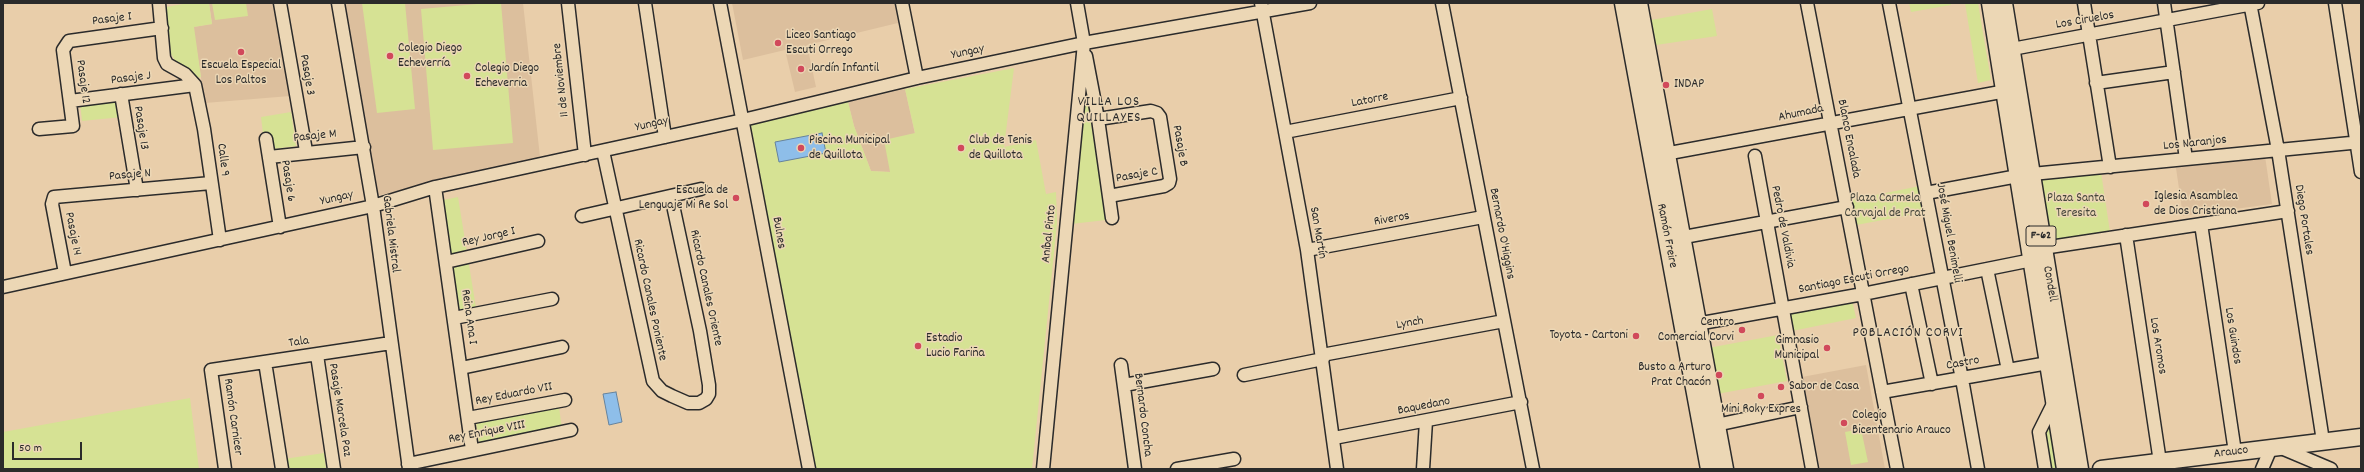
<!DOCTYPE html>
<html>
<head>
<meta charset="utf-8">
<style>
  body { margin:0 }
  #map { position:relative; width:2364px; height:472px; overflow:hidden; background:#e9ceaa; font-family:Dekko,sans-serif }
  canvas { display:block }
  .frame { position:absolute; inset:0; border:4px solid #2b2b2b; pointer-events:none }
  .scale { position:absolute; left:12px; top:442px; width:70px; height:18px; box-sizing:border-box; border:2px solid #2b2b2b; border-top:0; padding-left:5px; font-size:12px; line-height:14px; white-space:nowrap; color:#2b2b2b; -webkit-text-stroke:3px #ecd7b5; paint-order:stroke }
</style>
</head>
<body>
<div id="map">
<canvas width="2364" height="472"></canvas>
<div class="frame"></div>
<div class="scale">50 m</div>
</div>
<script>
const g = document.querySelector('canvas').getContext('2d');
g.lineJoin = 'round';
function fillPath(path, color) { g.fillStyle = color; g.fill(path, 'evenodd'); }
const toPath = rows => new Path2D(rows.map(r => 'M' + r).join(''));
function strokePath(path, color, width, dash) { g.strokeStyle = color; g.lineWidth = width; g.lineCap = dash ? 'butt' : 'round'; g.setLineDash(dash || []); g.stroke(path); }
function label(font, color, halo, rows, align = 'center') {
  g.font = font + ' Dekko,sans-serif'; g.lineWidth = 3; g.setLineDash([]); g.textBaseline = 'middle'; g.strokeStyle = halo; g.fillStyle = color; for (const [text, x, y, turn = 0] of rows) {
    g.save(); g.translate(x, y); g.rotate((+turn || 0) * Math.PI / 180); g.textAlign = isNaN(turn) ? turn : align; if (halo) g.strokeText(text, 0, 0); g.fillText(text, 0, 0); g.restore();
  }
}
const built = toPath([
  [209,3,277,3,290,96,205,103,193,27,212,24],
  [345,3,523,3,540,157,376,196],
  [732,3,898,3,902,22,807,45,816,87,795,92,785,50,743,60],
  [905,89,915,134,907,135,890,172,871,171,854,126,848,102],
  [2265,156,2272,204,2183,216,2176,168],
  [1866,365,1885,469,1820,469,1802,377]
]);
const green = toPath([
  [189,3,209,3,212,24,194,27,201,77,195,78,176,62,171,54,166,7],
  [212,3,246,3,248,16,215,20],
  [362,3,405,3,415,109,377,113],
  [489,3,501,3,513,143,433,150,421,9],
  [1909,3,1951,3,1951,5,1911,12],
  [1965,3,1978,3,1991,80,1978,83],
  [1712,9,1717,36,1656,45,1651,20],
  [1014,68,1004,147,1036,140,1046,194,1056,192,1057,223,1032,469,814,469,751,125,848,102,854,126,871,171,890,172,884,140,915,133,905,89],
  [1085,85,1106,220,1071,224],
  [119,98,122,117,82,121,80,103],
  [291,112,296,146,265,150,261,117],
  [2101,172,2110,232,2050,241,2042,180],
  [1920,186,1925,212,1851,226,1846,201],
  [458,197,476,308,460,312,443,200],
  [1852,300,1856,318,1792,331,1789,312],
  [1778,335,1787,381,1717,394,1708,348],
  [190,398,199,469,3,469,3,432],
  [559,407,562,429,480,447,476,422],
  [2051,415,2059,469,2048,469,2042,433],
  [1861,429,1868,462,1851,465,1845,432],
  [324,453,326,469,286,469,284,459]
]);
const water = toPath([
  [822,133,826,153,779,162,775,142,822,133],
  [616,392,622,422,609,425,603,394,616,392]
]);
const minor = toPath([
  [159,3,164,58,167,64,185,74,195,85],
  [280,3,306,151],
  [338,3,373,206,409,469],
  [568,3,585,155],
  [645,3,665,137],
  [720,3,809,469],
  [902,3,917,78],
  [1261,3,1307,250,1337,469],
  [1442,3,1533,469],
  [1807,3,1897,469],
  [1889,3,1962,379,1978,469],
  [2084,3,2110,167],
  [2164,3,2186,159],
  [2250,3,2278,150,2323,441],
  [2335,3,2361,172],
  [2012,49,2258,3],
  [1086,56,1098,119,1112,218],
  [2096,83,2174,72],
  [195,85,204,129,220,240],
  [121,94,137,190],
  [70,101,195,85],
  [1098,119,1151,111,1157,113,1160,117,1170,179,1169,183,1164,186,1109,196],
  [39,129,73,126,63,50,69,41,162,28],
  [1285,132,1461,98],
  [266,139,280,227],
  [603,151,653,381,662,391,672,396,688,403,699,403,706,399,709,394,709,385,700,331,671,196],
  [1659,155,2006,91],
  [1755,156,1812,469],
  [269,157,364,147],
  [2032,174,2361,142],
  [435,187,472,450],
  [1926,193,2018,176],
  [582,216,701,189],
  [2201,224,2235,452],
  [2126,235,2160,462],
  [1684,237,1847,207],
  [2043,248,2288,211],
  [1307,250,1483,217],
  [446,262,538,241],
  [1987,269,2008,370],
  [65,273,52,204,54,197,211,183],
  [1911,284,1932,384],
  [3,287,373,206,435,187,743,120,917,78,1084,43,1310,3],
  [454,318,552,299],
  [1691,325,1863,294,2032,260],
  [317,355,334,469],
  [1322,355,1504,321],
  [265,362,282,469],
  [1121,365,1135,469],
  [461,368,562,347],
  [1244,375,1323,359],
  [1124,385,1213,369],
  [1882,392,2048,363],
  [468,418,565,400],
  [1716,425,1801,407],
  [1334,438,1521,402],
  [2279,447,2331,469],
  [408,464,571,430],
  [225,469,211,370,391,343],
  [1043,469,1084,43,1077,3],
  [1177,469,1234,459],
  [1423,469,1426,421],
  [2045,469,2039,432,2053,404],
  [2262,469,2271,448]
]);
const major = toPath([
  [1623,3,1709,469],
  [1639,3,1725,469],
  [1990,3,2065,469],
  [2004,3,2080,469],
  [2101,469,2361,437]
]);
const markers = [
  [778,43,4,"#d1495b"],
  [241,52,4,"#d1495b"],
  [390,56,4,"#d1495b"],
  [801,69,4,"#d1495b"],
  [467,76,4,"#d1495b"],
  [1666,85,4,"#d1495b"],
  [801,148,4,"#d1495b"],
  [961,148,4,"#d1495b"],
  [736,198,4,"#d1495b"],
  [2146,204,4,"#d1495b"],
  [1742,330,4,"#d1495b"],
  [1636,336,4,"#d1495b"],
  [918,346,4,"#d1495b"],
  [1827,348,4,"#d1495b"],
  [1719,375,4,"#d1495b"],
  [1781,387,4,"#d1495b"],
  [1761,396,4,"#d1495b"],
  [1844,423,4,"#d1495b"]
];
const shields = [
  [2041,236,30]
];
const shieldNames = [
  ["F-62",2041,236]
];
const streetNames = [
  ["Pasaje I",112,20,-7],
  ["Los Ciruelos",2085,21,-10],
  ["Yungay",968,53,-12],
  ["Pasaje 3",306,75,80],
  ["Pasaje J",131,79,-7],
  ["11 de Noviembre",562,80,-96],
  ["Pasaje 12",82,82,82],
  ["Latorre",1370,101,-11],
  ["Ahumada",1801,114,-12],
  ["Yungay",652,125,-13],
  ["Pasaje 13",140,128,81],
  ["Pasaje M",315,137,-6],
  ["Blanco Encalada",1848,139,79],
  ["Los Naranjos",2195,144,-6],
  ["Pasaje B",1179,146,80],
  ["Calle 9",222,160,83],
  ["Pasaje N",130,176,-5],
  ["Pasaje C",1137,176,-10],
  ["Pasaje 6",287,181,81],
  ["Yungay",337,199,-13],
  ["Riveros",1392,220,-10],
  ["Diego Portales",2303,220,81],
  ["Pedro de Valdivia",1782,227,79],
  ["Bulnes",778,233,80],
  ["San Martín",1317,233,80],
  ["José Miguel Benimelli",1948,233,80],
  ["Pasaje 14",72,234,79],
  ["Gabriela Mistral",390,234,83],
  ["Aníbal Pinto",1050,234,-84],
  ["Bernardo O'Higgins",1501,234,79],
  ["Ramón Freire",1666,236,79],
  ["Rey Jorge I",489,238,-13],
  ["Santiago Escuti Orrego",1854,280,-11],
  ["Condell",2049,284,80],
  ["Ricardo Canales Oriente",705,288,78],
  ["Ricardo Canales Poniente",649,300,78],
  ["Reina Ana I",468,317,82],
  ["Lynch",1410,324,-10],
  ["Los Guindos",2232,336,81],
  ["Tala",299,343,-8],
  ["Los Aromos",2157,346,81],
  ["Castro",1963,364,-10],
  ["Rey Eduardo VII",514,395,-11],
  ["Baquedano",1424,407,-11],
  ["Pasaje Marcela Paz",339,410,81],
  ["Bernardo Concha",1142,415,83],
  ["Ramón Carnicer",232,417,82],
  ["Rey Enrique VIII",487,433,-11],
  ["Arauco",2231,453,-7]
];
const poiNames = [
  ["Liceo Santiago",786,36],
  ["Escuti Orrego",786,51],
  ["Colegio Diego",398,49],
  ["Echeverría",398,64],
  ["Escuela Especial",241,66,"center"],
  ["Los Paltos",241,81,"center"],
  ["Colegio Diego",475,69],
  ["Echeverria",475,84],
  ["Jardín Infantil",809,69],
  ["INDAP",1674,85],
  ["Piscina Municipal",809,141],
  ["de Quillota",809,156],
  ["Club de Tenis",969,141],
  ["de Quillota",969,156],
  ["Escuela de",728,191,"right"],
  ["Lenguaje Mi Re Sol",728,206,"right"],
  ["Iglesia Asamblea",2154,197],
  ["de Dios Cristiana",2154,212],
  ["Centro",1734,323,"right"],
  ["Comercial Corvi",1734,338,"right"],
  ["Toyota - Cartoni",1628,336,"right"],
  ["Estadio",926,339],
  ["Lucio Fariña",926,354],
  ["Gimnasio",1819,341,"right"],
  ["Municipal",1819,356,"right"],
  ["Busto a Arturo",1711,368,"right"],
  ["Prat Chacón",1711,383,"right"],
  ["Sabor de Casa",1789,387],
  ["Mini Roky Expres",1761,410,"center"],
  ["Colegio",1852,416],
  ["Bicentenario Arauco",1852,431]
];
const parkNames = [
  ["Plaza Carmela",1885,199],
  ["Carvajal de Prat",1885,214],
  ["Plaza Santa",2076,199],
  ["Teresita",2076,214]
];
const neighbourhoodNames = [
  ["VILLA LOS",1109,103],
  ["QUILLAYES",1109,119],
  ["POBLACIÓN CORVI",1908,334]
];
fillPath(built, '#dcbf9d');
fillPath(green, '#d6e294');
fillPath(water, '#8ebee9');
strokePath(water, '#66839d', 1);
strokePath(minor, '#2b2b2b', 15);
strokePath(major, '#2b2b2b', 19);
strokePath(minor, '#ecd7b5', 12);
strokePath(major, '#ecd7b5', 16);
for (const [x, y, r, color] of markers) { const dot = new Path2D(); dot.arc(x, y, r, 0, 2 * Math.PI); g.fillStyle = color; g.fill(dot); strokePath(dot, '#ecd7b5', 1.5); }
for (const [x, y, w] of shields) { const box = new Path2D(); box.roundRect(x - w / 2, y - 10, w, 20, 3); g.fillStyle = '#ecd7b5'; g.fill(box); strokePath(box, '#2b2b2b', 1); }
label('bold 12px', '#2b2b2b', null, shieldNames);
label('13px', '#2b2b2b', '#ecd7b5', streetNames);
label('13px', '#2b2b2b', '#ecd7b5', poiNames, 'left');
label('13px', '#45463b', '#ecd7b5', parkNames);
g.letterSpacing = '1px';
label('14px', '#2b2b2b', '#ecd7b5', neighbourhoodNames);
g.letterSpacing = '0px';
</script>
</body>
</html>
